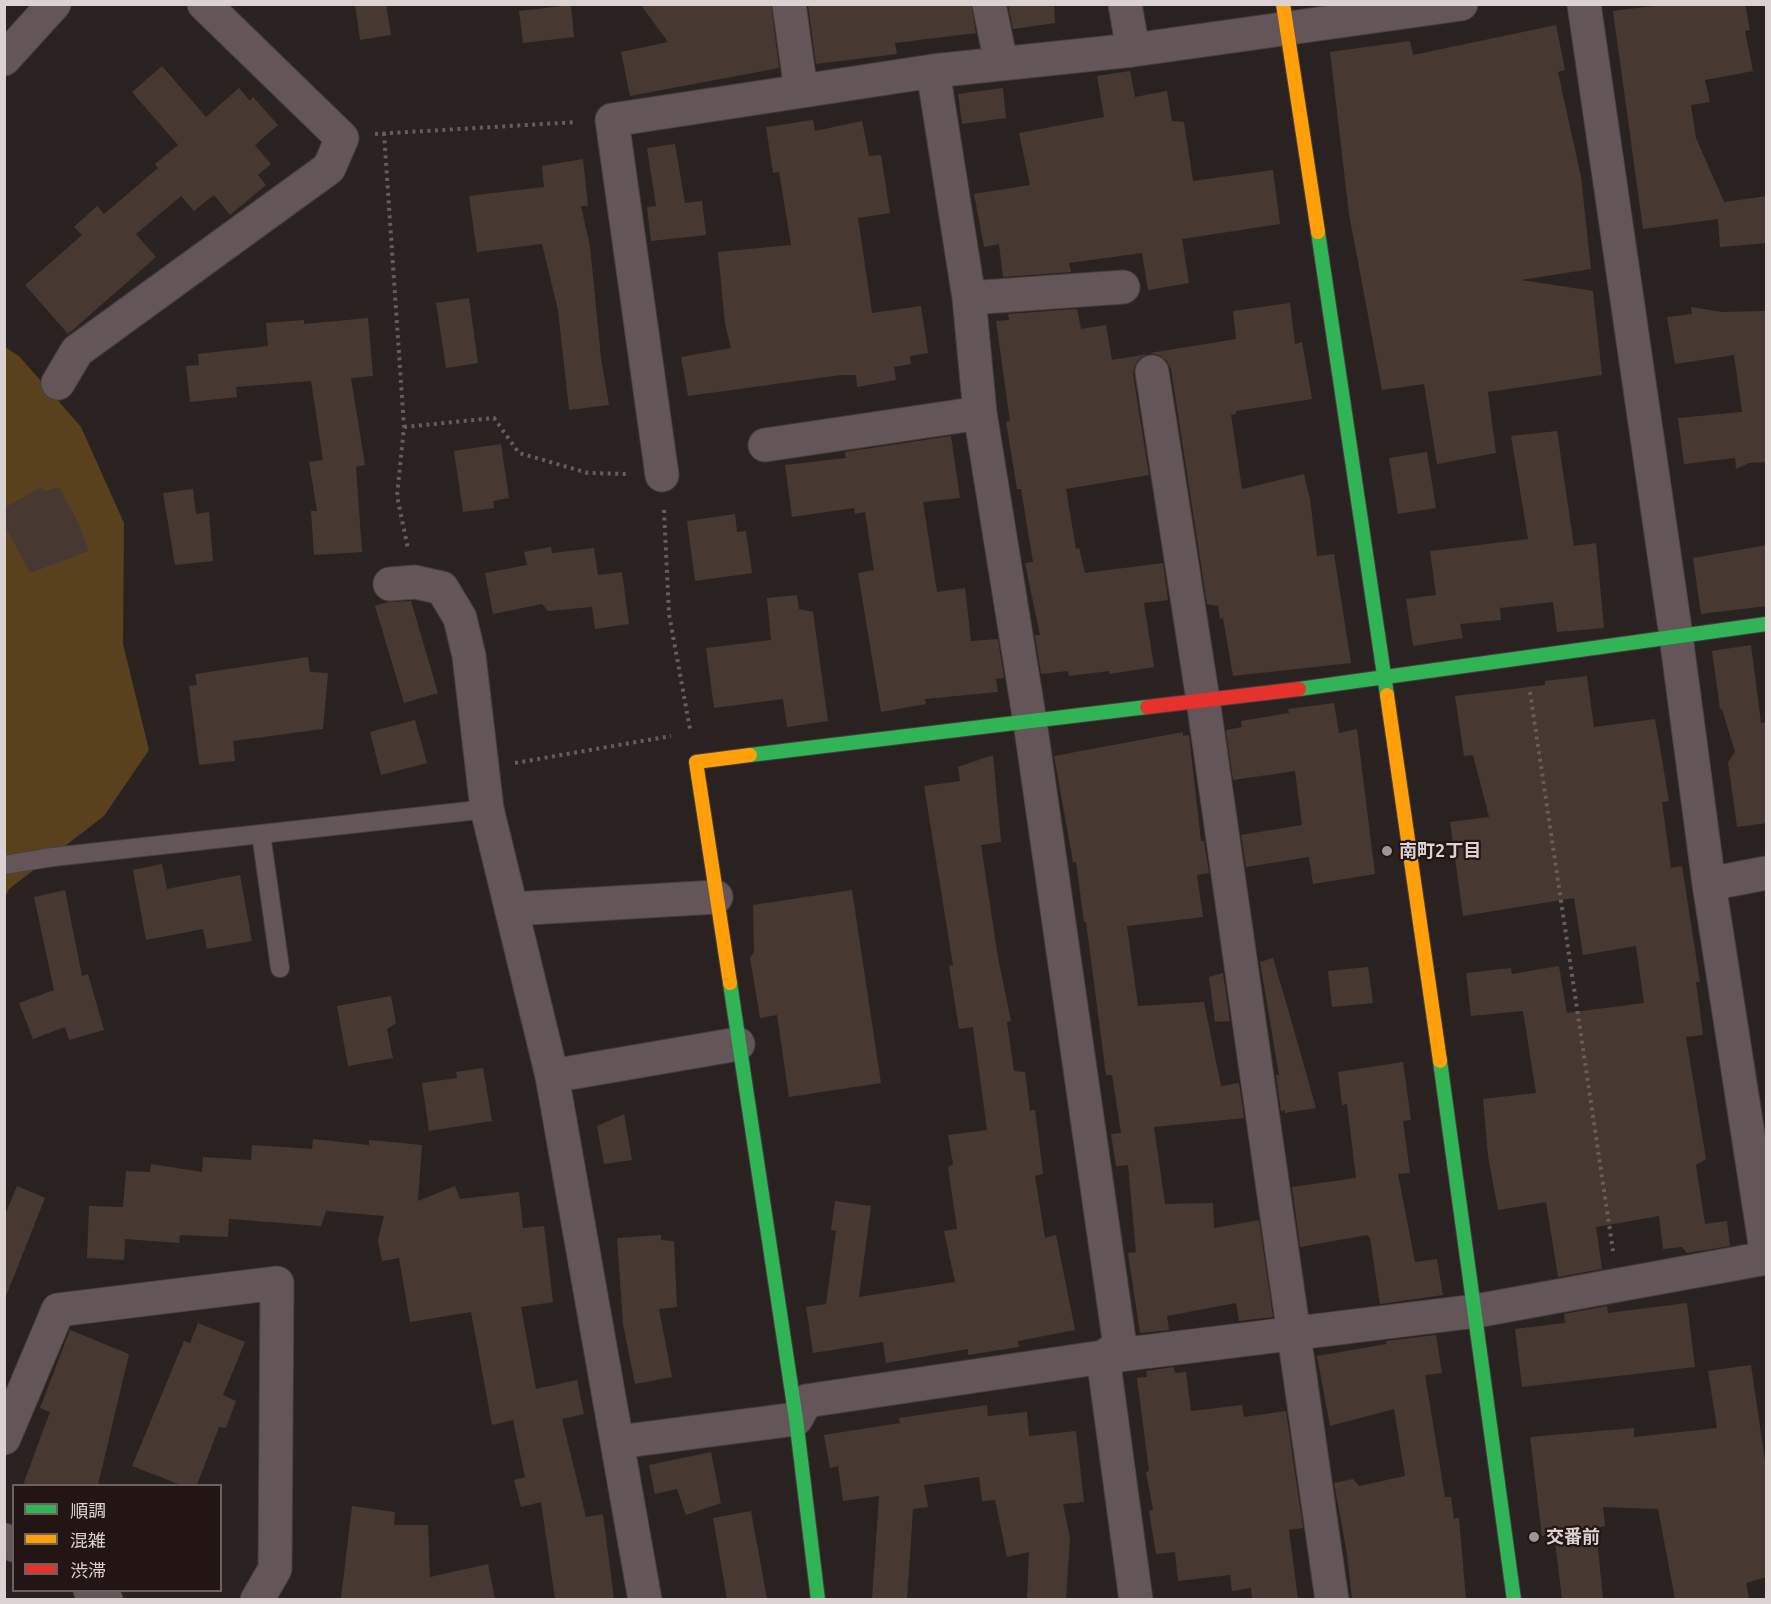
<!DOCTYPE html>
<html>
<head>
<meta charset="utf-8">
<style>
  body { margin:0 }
  #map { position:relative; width:1771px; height:1604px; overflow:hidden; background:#2a2220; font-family:Ubuntu,"Noto Sans JP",sans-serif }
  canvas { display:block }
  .frame { position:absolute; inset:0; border:6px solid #dcd2d1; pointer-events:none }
  .legend { position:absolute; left:12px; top:1484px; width:210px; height:108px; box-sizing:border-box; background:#231514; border:2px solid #6d6160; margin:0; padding:8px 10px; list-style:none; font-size:18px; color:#dcd2d1 }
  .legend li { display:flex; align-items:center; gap:12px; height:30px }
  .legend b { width:30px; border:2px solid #6d6160 }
</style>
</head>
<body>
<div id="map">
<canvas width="1771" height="1604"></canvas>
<div class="frame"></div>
<ul class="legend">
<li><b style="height:8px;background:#30b455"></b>順調</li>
<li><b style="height:8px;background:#ff9f0a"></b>混雑</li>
<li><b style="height:8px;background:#e5322d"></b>渋滞</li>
</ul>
</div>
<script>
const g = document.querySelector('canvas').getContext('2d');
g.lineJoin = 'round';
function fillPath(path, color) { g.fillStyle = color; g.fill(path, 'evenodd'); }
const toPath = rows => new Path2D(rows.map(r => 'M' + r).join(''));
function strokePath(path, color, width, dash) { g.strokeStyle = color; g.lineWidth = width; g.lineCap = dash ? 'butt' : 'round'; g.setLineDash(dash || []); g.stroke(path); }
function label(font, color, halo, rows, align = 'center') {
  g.font = font + ' Ubuntu,"Noto Sans JP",sans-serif'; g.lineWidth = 4.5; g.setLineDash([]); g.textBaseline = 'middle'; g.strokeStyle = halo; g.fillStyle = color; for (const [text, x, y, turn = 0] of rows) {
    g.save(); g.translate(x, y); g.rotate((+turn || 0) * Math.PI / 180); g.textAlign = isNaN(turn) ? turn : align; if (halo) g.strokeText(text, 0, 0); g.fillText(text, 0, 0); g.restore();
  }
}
const green = toPath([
  [5,347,19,356,81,427,124,523,123,644,149,750,104,816,9,889,5,897]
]);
const building = toPath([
  [355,4,386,4,391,35,360,40],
  [640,4,771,4,779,68,630,96,621,52,668,42],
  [808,4,971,4,976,33,895,43,897,54,816,64],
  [1008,4,1054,4,1055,23,1013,29],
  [1668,4,1745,4,1750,30,1745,31,1753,71,1705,80,1710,102,1691,105,1696,138,1724,202,1767,196,1767,243,1720,247,1718,219,1643,229,1613,11],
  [571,5,574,37,523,43,519,11],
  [1556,25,1565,70,1558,72,1581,177,1591,269,1521,280,1593,291,1602,375,1488,392,1496,453,1437,464,1424,384,1382,390,1349,214,1330,52,1410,41,1413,55],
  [162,66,206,117,239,88,250,101,253,97,278,125,255,145,271,164,258,175,266,185,230,215,214,195,194,211,181,196,136,234,156,257,68,334,25,285,82,235,74,227,97,206,104,214,158,168,155,164,178,145,132,92],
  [1130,71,1135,97,1167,91,1172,121,1184,122,1193,181,1273,170,1280,224,1182,239,1189,283,1148,290,1142,253,1069,263,1071,272,1003,277,999,244,984,247,974,194,1030,185,1019,133,1104,117,1097,76],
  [1003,88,1006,118,962,124,958,94],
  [813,120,815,131,862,121,869,156,881,155,890,213,858,218,872,313,921,306,928,353,910,356,911,364,894,367,896,380,857,387,856,375,841,375,688,396,681,357,731,348,725,324,718,252,791,245,779,172,773,173,766,127],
  [675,144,685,203,702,201,706,235,651,241,647,207,656,206,647,148],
  [583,159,588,206,581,206,590,246,601,358,609,405,569,410,558,310,542,244,477,252,469,196,544,187,542,166],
  [469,298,478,363,446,368,436,303],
  [1290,303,1295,344,1302,342,1312,399,1236,411,1236,414,1231,415,1242,489,1304,474,1310,499,1317,556,1334,554,1351,663,1233,676,1223,618,1220,619,1218,606,1207,604,1171,369,1166,360,1159,355,1150,353,1236,339,1233,311],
  [1691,307,1723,312,1767,311,1767,462,1749,463,1736,469,1735,458,1684,464,1678,418,1742,412,1734,355,1675,364,1667,317,1692,314],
  [1077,309,1081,329,1106,325,1112,360,1148,354,1140,358,1135,365,1133,374,1149,475,1066,489,1076,549,1079,548,1085,573,1163,563,1168,600,1144,603,1154,667,1110,674,1109,671,1069,676,1068,671,1041,674,1035,635,1040,635,1025,563,1033,562,1021,489,1017,489,1006,422,1010,421,996,321,1009,320,1008,314],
  [368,318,373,376,351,378,365,465,356,467,362,552,314,555,311,511,317,511,309,462,323,460,311,381,236,387,237,397,190,402,186,366,199,365,198,354,268,346,266,323,304,320,304,324],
  [1557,431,1574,546,1596,543,1604,628,1557,632,1553,602,1500,608,1501,620,1460,624,1463,638,1413,646,1406,599,1436,595,1430,551,1528,539,1511,436],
  [951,436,960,498,923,502,937,592,965,588,971,641,998,639,1004,678,996,679,998,692,925,699,926,704,881,712,858,573,874,570,865,512,855,514,854,508,792,517,785,465,846,458,845,452],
  [501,444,509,498,493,501,494,508,463,512,454,451],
  [1427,452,1436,508,1398,514,1389,458],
  [41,487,45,491,59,487,78,522,89,551,30,573,4,524,4,508],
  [193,489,196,514,209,512,213,561,175,565,163,493],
  [735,514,737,532,746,531,752,573,695,581,687,521],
  [1767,545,1767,606,1701,614,1693,558],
  [551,547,552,553,594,548,598,575,622,572,629,624,595,629,592,607,548,611,542,604,493,614,485,573,527,565,524,552],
  [797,595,799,609,813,612,828,721,787,727,783,699,714,708,706,648,771,640,767,598],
  [411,601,438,693,404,703,375,606,388,602],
  [1751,645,1761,723,1767,722,1767,823,1737,827,1728,762,1735,752,1722,709,1720,709,1712,651],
  [308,657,310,672,328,673,323,729,233,741,235,761,199,765,189,686,197,685,195,674],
  [1587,676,1594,727,1655,719,1669,801,1662,802,1671,868,1682,866,1700,982,1696,982,1703,1035,1686,1037,1706,1159,1696,1165,1705,1224,1727,1221,1730,1246,1687,1253,1682,1247,1663,1249,1659,1216,1596,1227,1602,1269,1558,1277,1546,1202,1498,1210,1488,1156,1483,1099,1536,1093,1523,1011,1471,1016,1466,973,1511,968,1512,974,1559,966,1567,1013,1644,1003,1636,946,1583,955,1574,898,1463,916,1450,822,1489,817,1473,755,1464,756,1455,696,1545,685,1545,681],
  [1334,703,1339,733,1357,729,1375,874,1313,884,1309,857,1246,867,1241,835,1302,825,1295,771,1233,780,1226,730,1242,727,1241,721,1289,713,1288,709],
  [415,720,427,763,381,775,370,732],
  [1183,732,1183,736,1189,735,1201,841,1204,841,1209,873,1197,875,1203,917,1127,926,1138,1006,1204,1002,1221,1086,1239,1083,1244,1118,1154,1127,1165,1204,1213,1203,1214,1228,1259,1220,1273,1317,1239,1321,1236,1303,1167,1316,1169,1330,1140,1333,1128,1253,1136,1252,1128,1165,1116,1166,1111,1134,1121,1133,1112,1075,1106,1075,1086,922,1084,922,1076,862,1073,862,1054,756],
  [993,755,1001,842,981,845,998,958,1011,1021,1007,1022,1014,1071,1025,1072,1030,1111,1035,1110,1043,1174,1035,1176,1045,1238,1056,1235,1075,1330,1018,1341,1019,1347,968,1355,968,1349,886,1363,883,1342,813,1353,806,1307,826,1304,836,1231,831,1230,835,1201,871,1206,859,1297,955,1282,944,1231,957,1229,948,1167,953,1164,948,1135,987,1130,973,1027,959,1029,949,966,953,965,924,786,960,781,958,767],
  [162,864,167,889,240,875,252,941,207,949,203,929,146,940,133,870],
  [65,890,82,976,88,974,104,1030,69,1040,65,1027,33,1039,19,1003,54,990,34,897],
  [852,890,881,1083,789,1097,777,1015,760,1018,750,958,754,952,753,905],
  [1273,958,1288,1009,1316,1108,1285,1113,1285,1110,1281,1111,1276,1075,1279,1075,1260,962],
  [1368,967,1373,1003,1332,1007,1328,971],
  [1223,973,1230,1021,1215,1022,1209,977],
  [391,996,396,1023,387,1029,393,1058,348,1066,337,1006],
  [1403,1062,1411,1120,1403,1121,1410,1173,1398,1174,1415,1262,1437,1259,1443,1295,1380,1304,1370,1238,1367,1235,1300,1247,1292,1187,1356,1178,1347,1104,1342,1105,1338,1072],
  [483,1068,492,1121,429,1131,422,1083,457,1078,456,1072],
  [624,1114,632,1160,604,1164,597,1126],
  [313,1139,369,1145,369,1140,422,1145,418,1201,455,1186,460,1199,519,1192,523,1228,544,1226,553,1302,521,1307,536,1389,577,1380,584,1414,562,1419,586,1517,603,1514,614,1599,555,1599,541,1502,521,1507,514,1480,525,1477,513,1420,492,1425,471,1312,410,1322,399,1258,382,1261,378,1240,384,1216,326,1211,321,1226,229,1219,228,1237,180,1235,179,1243,125,1239,124,1260,87,1258,89,1206,123,1207,126,1171,150,1172,151,1164,202,1172,203,1157,251,1160,252,1145,312,1149],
  [17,1186,45,1198,6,1296,4,1217],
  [661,1235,661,1240,674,1241,677,1307,659,1309,672,1377,635,1384,623,1324,617,1238],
  [1687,1303,1695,1367,1522,1387,1515,1329,1565,1323,1564,1314,1607,1306,1608,1313],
  [198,1323,245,1342,223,1395,236,1401,226,1428,219,1427,197,1485,181,1485,132,1466,184,1341,190,1343],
  [70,1330,129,1354,98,1485,23,1485,50,1412,40,1408],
  [1436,1335,1442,1373,1425,1375,1445,1497,1451,1497,1454,1519,1459,1518,1466,1599,1352,1599,1347,1554,1334,1483,1353,1479,1359,1486,1405,1476,1394,1409,1330,1426,1317,1356,1387,1344,1386,1341],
  [1751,1365,1767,1475,1767,1577,1746,1583,1749,1599,1675,1599,1658,1509,1603,1507,1605,1526,1596,1528,1603,1599,1562,1599,1554,1534,1542,1536,1530,1437,1634,1428,1634,1437,1717,1428,1708,1371],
  [1174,1367,1175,1373,1186,1372,1191,1411,1242,1405,1244,1417,1286,1411,1303,1528,1289,1530,1298,1599,1252,1599,1251,1588,1232,1591,1230,1575,1178,1581,1175,1552,1156,1554,1149,1511,1153,1510,1146,1472,1149,1471,1137,1378,1147,1377,1146,1371],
  [987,1405,988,1416,1027,1412,1029,1436,1076,1431,1084,1502,1063,1504,1070,1538,1066,1599,1027,1599,1029,1552,1007,1557,995,1500,982,1501,979,1477,924,1485,928,1507,913,1509,907,1599,872,1599,879,1496,843,1501,838,1466,830,1468,824,1435,900,1423,899,1418],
  [711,1452,721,1503,686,1515,677,1489,655,1494,649,1465],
  [352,1506,395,1512,394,1525,428,1525,430,1577,488,1564,495,1599,341,1599],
  [751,1511,767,1599,727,1599,713,1518]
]);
const path = toPath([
  [384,133,404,427,397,496,408,549],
  [375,134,577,122],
  [404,427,494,418,519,453,588,473,627,474],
  [664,510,669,614,690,729],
  [1530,692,1613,1251],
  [515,763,671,736]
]);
const lane = toPath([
  [261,834,280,968],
  [4,865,53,857,487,809]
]);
const street = toPath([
  [789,4,801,91],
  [989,4,1001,63],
  [1125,4,1133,50],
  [1584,4,1676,636,1709,884,1766,1250],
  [4,59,54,4],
  [933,71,969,298,980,413,1030,722,1120,1346,1103,1357,1136,1600],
  [969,298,1123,287],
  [1152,372,1203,700,1332,1600],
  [58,383,77,351,329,168,342,138,204,4],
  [765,445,980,413],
  [662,475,612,120,933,71,1133,50,1461,4],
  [390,584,415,582,442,588,460,618,469,656,487,809,552,1076,645,1600],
  [1709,884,1766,873],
  [511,909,716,897],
  [552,1076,738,1044],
  [4,1438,58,1310,277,1283,275,1569,257,1600],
  [618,1442,796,1419,806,1401,1103,1357,1476,1311,1766,1258],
  [4,1540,14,1545],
  [90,1590,106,1600]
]);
const fast = toPath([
  [1318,232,1387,695],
  [1299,689,1766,624],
  [750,755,1147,707],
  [730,983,796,1419,818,1600],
  [1440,1061,1514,1600]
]);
const slow = toPath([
  [1283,4,1318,232],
  [1387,695,1440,1061],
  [730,983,696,762,750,755]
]);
const jam = toPath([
  [1147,707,1299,689]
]);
const markers = [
  [1387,851,6,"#9e9493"],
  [1534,1537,6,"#9e9493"]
];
const poiNames = [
  ["南町2丁目",1399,851],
  ["交番前",1546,1537]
];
fillPath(green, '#59411e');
fillPath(building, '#473932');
strokePath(lane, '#463f3d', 20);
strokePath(street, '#463f3d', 35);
strokePath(fast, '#463f3d', 16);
strokePath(slow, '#463f3d', 16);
strokePath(jam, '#463f3d', 16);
strokePath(path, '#675c5e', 4, [3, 4.5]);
strokePath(lane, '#645558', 18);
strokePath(street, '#645558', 33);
strokePath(fast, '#30b455', 14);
strokePath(slow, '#ff9f0a', 14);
strokePath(jam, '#e5322d', 14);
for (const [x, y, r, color] of markers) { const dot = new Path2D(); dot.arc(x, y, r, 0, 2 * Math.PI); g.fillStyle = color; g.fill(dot); strokePath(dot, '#231514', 2); }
label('bold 18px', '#dcd2d1', '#231514', poiNames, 'left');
</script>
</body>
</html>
